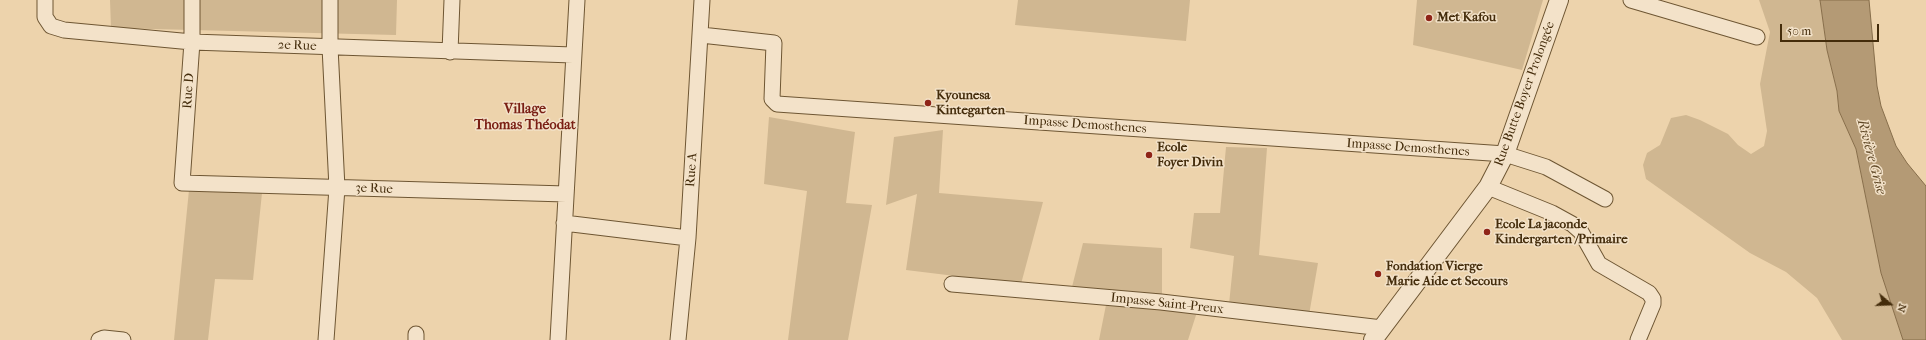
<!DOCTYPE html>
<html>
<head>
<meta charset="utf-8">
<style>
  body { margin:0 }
  #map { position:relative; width:1926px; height:340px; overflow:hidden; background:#edd3ac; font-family:"IM FELL French Canon",serif }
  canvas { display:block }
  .north { position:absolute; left:1870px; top:284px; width:40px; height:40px; -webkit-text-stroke:3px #f3e2c9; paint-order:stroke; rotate:109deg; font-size:11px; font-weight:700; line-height:16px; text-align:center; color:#442c0b }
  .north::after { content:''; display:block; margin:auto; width:14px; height:18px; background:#442c0b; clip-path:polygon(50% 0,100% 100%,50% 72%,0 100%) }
  .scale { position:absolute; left:1780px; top:24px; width:99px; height:18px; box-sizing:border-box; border:2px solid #442c0b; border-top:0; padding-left:5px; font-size:12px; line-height:14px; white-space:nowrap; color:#442c0b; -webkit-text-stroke:3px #f3e2c9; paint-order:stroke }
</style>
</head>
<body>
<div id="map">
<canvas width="1926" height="340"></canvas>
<div class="north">N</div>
<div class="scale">50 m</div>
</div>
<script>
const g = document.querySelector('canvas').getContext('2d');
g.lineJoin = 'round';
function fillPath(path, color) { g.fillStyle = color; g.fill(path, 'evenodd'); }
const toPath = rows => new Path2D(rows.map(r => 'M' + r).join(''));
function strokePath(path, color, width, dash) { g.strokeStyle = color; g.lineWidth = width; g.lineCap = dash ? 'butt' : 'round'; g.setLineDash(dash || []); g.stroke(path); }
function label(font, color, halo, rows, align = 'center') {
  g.font = font + ' "IM FELL French Canon",serif'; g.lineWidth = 3; g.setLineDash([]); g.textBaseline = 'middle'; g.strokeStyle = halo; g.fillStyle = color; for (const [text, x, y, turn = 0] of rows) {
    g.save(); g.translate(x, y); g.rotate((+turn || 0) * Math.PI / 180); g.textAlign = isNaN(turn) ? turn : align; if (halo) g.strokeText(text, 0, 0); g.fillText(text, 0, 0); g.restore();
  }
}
const green = toPath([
  [110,0,397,0,396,35,111,28],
  [1018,0,1190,0,1186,41,1015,25],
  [1417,0,1543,0,1522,70,1413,45],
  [1759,0,1820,0,1827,50,1837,91,1839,111,1856,149,1881,273,1903,340,1842,340,1817,298,1786,272,1750,253,1646,179,1643,165,1647,153,1660,145,1671,118,1686,115,1700,120,1728,134,1738,145,1751,154,1764,146,1767,131,1760,84,1770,32],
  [769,117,855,132,846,203,872,205,848,340,788,340,807,191,764,184],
  [943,130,939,193,1043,202,1021,284,906,270,917,194,886,205,894,137],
  [1226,147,1267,148,1259,255,1318,263,1309,315,1229,304,1234,256,1190,248,1194,213,1220,213],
  [189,190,262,193,253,280,215,279,208,340,174,340],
  [1083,243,1162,248,1162,297,1072,287],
  [1106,305,1198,309,1188,340,1099,340]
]);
const water = toPath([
  [1820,0,1869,0,1877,86,1881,106,1896,146,1907,163,1926,186,1926,340,1903,340,1881,273,1856,149,1839,111,1837,91,1827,50,1820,0]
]);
const minor = toPath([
  [45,0,45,17,51,26,64,30,192,42,573,55],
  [192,0,192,42,182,183,566,194],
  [1631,0,1757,37],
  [701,35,774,43,772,99,777,104,1505,154,1546,167,1605,199],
  [450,52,452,0],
  [1488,187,1552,213,1572,224,1581,232,1599,264,1649,293,1653,299,1653,304,1638,340],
  [564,223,688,238],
  [952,284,1161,302,1382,328],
  [99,340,104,338,123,340],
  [326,340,337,188,330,47,330,0],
  [416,340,416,334],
  [558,340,577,0],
  [678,340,688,238,702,0]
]);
const tertiary = toPath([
  [1373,340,1488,187,1505,154,1559,0]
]);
const markers = [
  [1429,18,4,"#8f2418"],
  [928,103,4,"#8f2418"],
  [1149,155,4,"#8f2418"],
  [1487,232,4,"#8f2418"],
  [1378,274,4,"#8f2418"]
];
const poiNames = [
  ["Met Kafou",1437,18],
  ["Kyounesa",936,96],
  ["Kintegarten",936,111],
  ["Ecole",1157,148],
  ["Foyer Divin",1157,163],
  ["Ecole La jaconde",1495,225],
  ["Kindergarten /Primaire",1495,240],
  ["Fondation Vierge",1386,267],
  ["Marie Aide et Secours",1386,282]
];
const streetNames = [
  ["2e Rue",297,46,2],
  ["Rue D",189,91,-86],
  ["Rue Butte Boyer Prolongée",1525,94,-70],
  ["Impasse Demosthenes",1085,125,4],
  ["Impasse Demosthenes",1408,148,4],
  ["Rue A",692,170,-86],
  ["3e Rue",374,189,2],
  ["Impasse Saint-Preux",1167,304,6]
];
const neighbourhoodNames = [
  ["Village",525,110],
  ["Thomas Théodat",525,126]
];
const waterNames = [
  ["Rivière Grise",1871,157,75]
];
fillPath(green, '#d0b791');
fillPath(water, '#b49a75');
strokePath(water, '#876e4b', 1);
strokePath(minor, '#6e5633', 17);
strokePath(tertiary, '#6e5633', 20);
strokePath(minor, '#f3e2c9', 15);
strokePath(tertiary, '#f3e2c9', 18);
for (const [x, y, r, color] of markers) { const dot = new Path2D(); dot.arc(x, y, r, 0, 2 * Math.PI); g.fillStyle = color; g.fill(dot); strokePath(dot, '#f3e2c9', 1.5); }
label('bold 13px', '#442c0b', '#f3e2c9', poiNames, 'left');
label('13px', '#442c0b', '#f3e2c9', streetNames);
label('bold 14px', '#7a1f14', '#f3e2c9', neighbourhoodNames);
label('italic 14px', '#604826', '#f3e2c9', waterNames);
</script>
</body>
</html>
